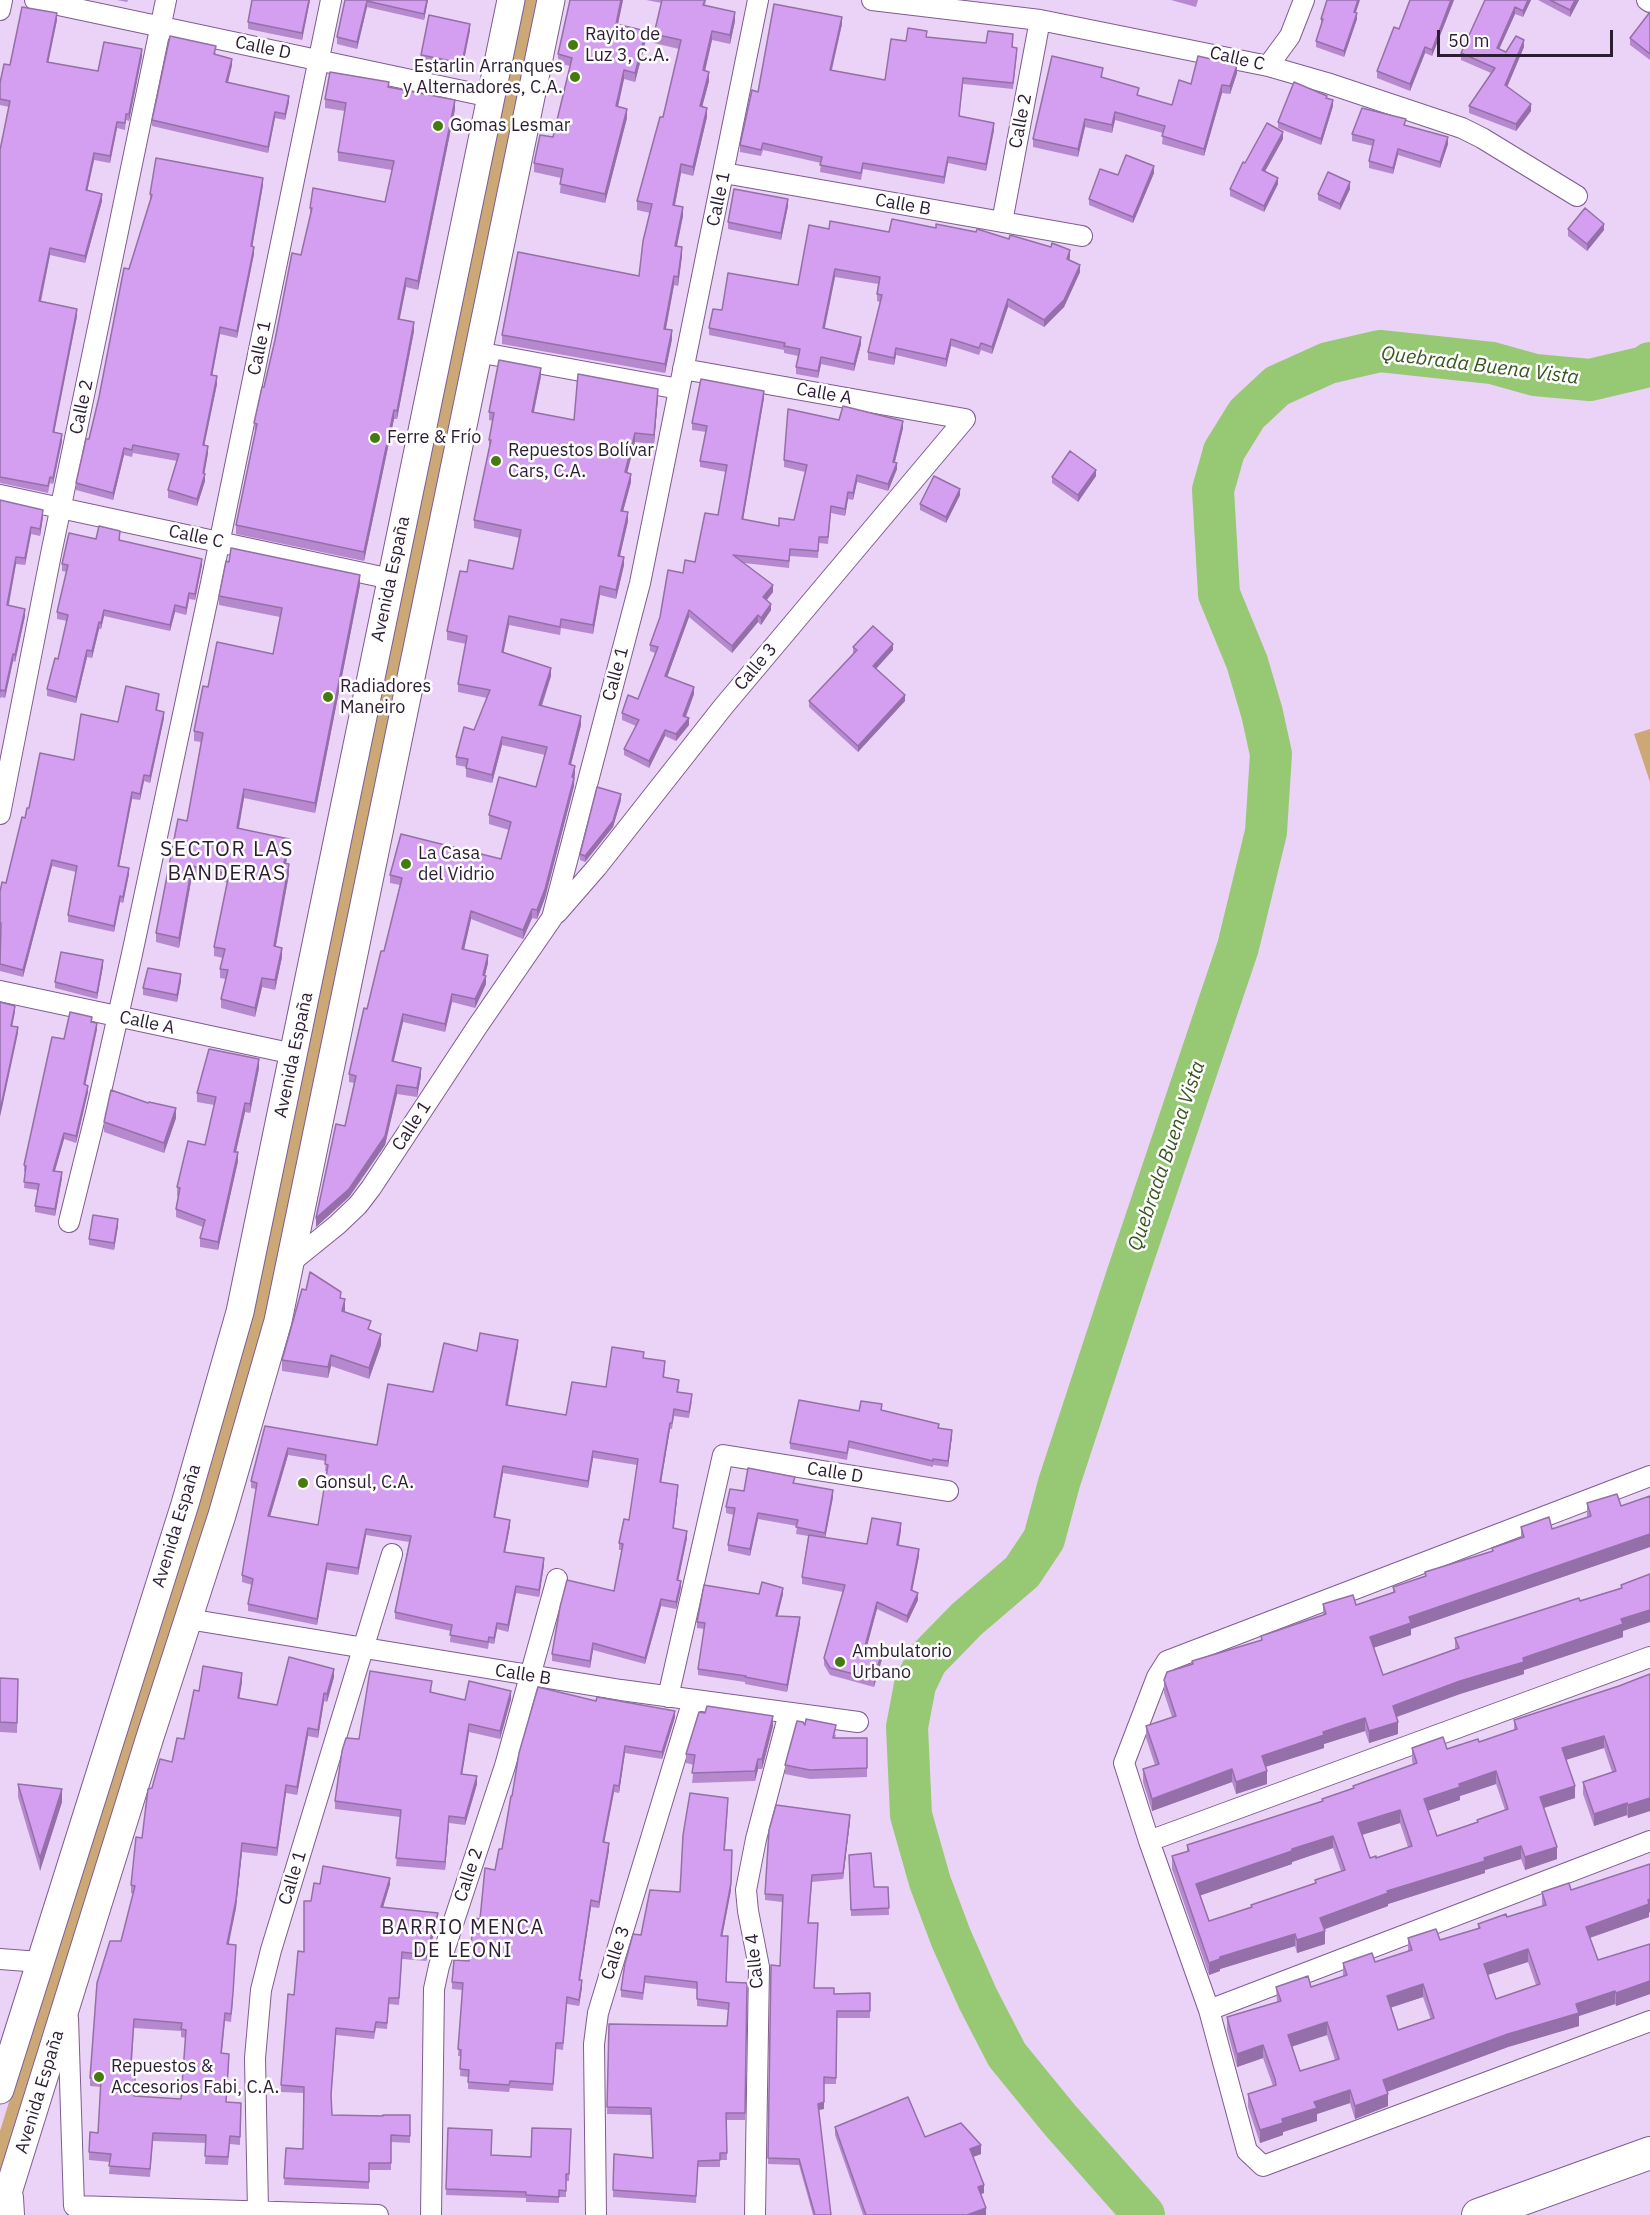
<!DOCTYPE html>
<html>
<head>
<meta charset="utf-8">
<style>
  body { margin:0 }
  #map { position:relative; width:1650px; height:2215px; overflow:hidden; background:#ead3f7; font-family:"IBM Plex Sans",sans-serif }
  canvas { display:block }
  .scale { position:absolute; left:1437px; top:30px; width:176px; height:27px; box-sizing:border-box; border:3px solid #2c1d33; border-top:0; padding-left:8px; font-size:18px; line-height:21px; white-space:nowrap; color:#2c1d33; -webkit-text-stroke:4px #fefefe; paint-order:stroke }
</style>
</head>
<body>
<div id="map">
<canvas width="1650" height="2215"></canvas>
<div class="scale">50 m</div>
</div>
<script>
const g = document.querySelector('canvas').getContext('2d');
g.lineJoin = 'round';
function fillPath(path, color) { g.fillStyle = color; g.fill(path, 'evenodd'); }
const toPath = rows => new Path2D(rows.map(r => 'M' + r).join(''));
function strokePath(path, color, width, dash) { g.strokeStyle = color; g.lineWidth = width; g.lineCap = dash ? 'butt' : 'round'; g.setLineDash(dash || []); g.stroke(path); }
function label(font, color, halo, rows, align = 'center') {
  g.font = font + ' "IBM Plex Sans",sans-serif'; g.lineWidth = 5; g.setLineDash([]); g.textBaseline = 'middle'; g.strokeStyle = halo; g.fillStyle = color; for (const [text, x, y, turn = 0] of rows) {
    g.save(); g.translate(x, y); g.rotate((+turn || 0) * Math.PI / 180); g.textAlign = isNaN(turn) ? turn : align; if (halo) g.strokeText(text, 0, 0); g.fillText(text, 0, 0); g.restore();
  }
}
const green = toPath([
  [523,0,538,0,266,1318,211,1511,0,2178,0,2131,125,1729,197,1507,245,1344],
  [1650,729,1650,782,1634,734]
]);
const river = toPath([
  [1144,2215,1060,2120,1007,2055,978,1999,951,1938,930,1882,911,1815,907,1727,915,1685,927,1660,967,1619,1022,1572,1044,1539,1059,1483,1127,1276,1238,947,1266,832,1271,754,1262,713,1247,662,1219,594,1213,490,1224,451,1247,414,1277,386,1328,363,1380,351,1492,363,1535,375,1590,380,1645,367,1650,363]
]);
const minor = toPath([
  [35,0,491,97],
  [872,0,1040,20,1268,66,1327,83,1462,128,1482,138,1577,196],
  [1647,0,1650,2],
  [0,10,2,0],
  [1268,66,1290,36,1304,0],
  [724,173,1082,236],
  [1002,222,1040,20],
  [477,352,679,389],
  [0,495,391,579],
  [0,814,51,554,166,0],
  [557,913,597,867,723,707,965,419,683,369],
  [0,991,294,1054],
  [69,1222,96,1113,132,954,211,583,331,0],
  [290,1263,337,1225,358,1205,371,1188,477,1027,552,918,640,583,758,0],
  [1650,1476,1167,1661,1157,1677,1124,1763,1149,1841,1209,2010,1247,2151,1263,2166,1650,2021],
  [188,1619,621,1690,858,1722],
  [668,1697,723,1455,948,1491],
  [1149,1841,1650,1657],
  [0,1959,40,1962],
  [1209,2010,1650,1841],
  [68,2018,74,2206,378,2215],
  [258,2211,255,2058,261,1990,271,1950,392,1554],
  [431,2215,434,1989,439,1966,505,1766,557,1579],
  [596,2215,594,2044,598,2013,693,1700],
  [755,2215,759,1967,748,1911,746,1890,756,1839,789,1713]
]);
const secondary = toPath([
  [0,2090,185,1504,240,1312,511,0],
  [1,2215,150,1737,222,1515,278,1321,551,0]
]);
const primary = toPath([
  [7,2198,8,2215],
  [1478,2215,1650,2153]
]);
const wall = toPath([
  [117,0,128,0,127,2],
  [252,0,310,0,302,40,248,29,248,22],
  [345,0,428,0,424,20,367,7,357,49,337,44,337,37],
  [570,0,623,0,618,24,646,40,635,82,624,79,618,107,627,118,605,203,560,193,561,178,534,172,534,163,553,137,570,66,558,63,558,54],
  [646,0,706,0,705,6,735,21,730,44,712,40,705,71,709,81,702,107,707,117,693,176,681,173,675,205,683,216,677,246,682,256,678,286,674,285,666,329,672,339,665,373,502,344,502,335,639,276,650,213,637,210,637,201,663,117,679,49,654,43,654,34,662,3],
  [1171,0,1198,0,1196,7],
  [1454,0,1432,56,1425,53,1410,91,1377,78,1377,71,1399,29],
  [1485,0,1531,0,1523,17,1515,14,1499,49,1506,52,1524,47,1507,87,1531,111,1516,131,1469,113,1469,106,1491,73,1461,60,1461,53],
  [1538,0,1579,0,1570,17],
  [1356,12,1357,19,1344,57,1316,47,1316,41,1321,25,1321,19],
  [1650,12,1650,60,1630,45,1630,38],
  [57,20,48,62,98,71,142,56,129,121,126,120,125,130,117,128,110,163,94,160,87,191,102,201,85,263,50,255,41,302,77,316,54,432,62,441,53,484,50,483,48,493,0,483,0,150,9,107,0,105,0,83,10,65],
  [842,24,832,70,885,80,906,41,927,37,986,43,1013,40,1013,47,1017,54,1013,89,963,84,959,116,994,130,986,171,948,163,944,184,863,169,861,180,820,172,821,163,763,150,761,156,740,152,740,145,758,92],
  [470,30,462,70,421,61,421,55],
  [216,52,215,55,232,65,228,83,289,102,285,120,275,118,268,153,152,126,152,120],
  [1237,73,1230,94,1222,93,1204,156,1162,144,1163,133,1115,120,1112,133,1085,127,1078,157,1033,147,1033,139,1103,75,1102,77,1139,95,1172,105,1191,84],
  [389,87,455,109,418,290,406,287,399,319,414,331,397,419,394,419,364,561,236,534,236,525,255,432,254,423,301,255,310,217,310,208,385,202,392,170,338,161,338,152,345,111,325,108,325,99],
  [1333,106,1321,145,1278,128,1278,122],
  [1406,125,1448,144,1440,168,1398,155,1393,174,1369,168,1369,161,1373,146,1352,141,1352,134],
  [1283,139,1264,172,1278,184,1264,212,1230,196,1230,189,1245,163],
  [1154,173,1133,223,1089,205,1089,199,1118,175],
  [263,185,252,247,254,254,237,338,220,334,212,376,217,384,204,445,208,453,204,473,205,481,197,506,168,498,168,490,177,461,133,453,132,457,124,455,113,500,76,490,76,483,89,439,129,269,150,202,150,194],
  [1350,189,1340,210,1318,200,1318,194],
  [788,206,781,240,728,229,728,222],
  [829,229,889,232,1070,257,1069,260,1080,272,1064,307,1044,327,1008,307,992,354,981,350,979,355,951,346,946,367,896,355,894,365,868,360,868,352,880,302,877,301,877,294,878,284,835,277,825,328,861,344,854,371,821,364,818,378,796,374,796,367,798,356,784,353,784,350,709,335,709,328,722,310,798,285],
  [1568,229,1604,230,1587,251,1568,236],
  [541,376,534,412,574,420,658,397,654,444,635,442,627,473,631,482,623,511,628,521,620,556,624,565,616,599,600,595,593,634,561,628,560,635,509,625,503,652,551,676,542,706,581,725,571,764,575,774,574,786,545,898,537,919,532,918,523,939,471,919,464,950,488,963,485,975,486,984,475,1008,452,1002,445,1032,403,1022,393,1061,421,1076,417,1097,397,1094,385,1145,349,1197,316,1227,345,1126,354,1083,349,1082,349,1074,384,951,400,885,390,883,390,875,501,859,509,830,489,824,489,815,536,787,545,755,502,745,492,783,466,777,466,767,456,765,456,757,474,730,487,698,458,692,458,684,466,644,447,640,447,631,467,572,513,569,520,538,474,528,474,520,489,448,489,440,493,421,489,420,489,412],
  [764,398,743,520,779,526,794,520,805,472,784,467,784,460,839,420,903,428,895,462,897,469,888,491,857,482,853,500,848,499,845,516,831,513,828,544,819,543,818,558,790,556,789,568,744,563,773,592,767,600,771,610,761,625,758,622,732,653,689,617,667,677,694,694,686,717,689,725,676,741,665,736,649,768,624,755,624,749,636,726,622,720,622,713,638,699,655,653,650,651,650,645,683,573,695,562,718,515,726,472,700,467,700,461,706,432,692,430,692,423],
  [1096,476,1078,502,1052,483,1052,477],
  [960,495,946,523,920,510,920,504],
  [0,500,43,517,40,536,31,534,25,565,16,564,9,605,25,616,15,662,13,661,5,698,1,697,0,699],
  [120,537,120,540,202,565,195,600,189,599,186,615,175,612,170,631,104,616,101,629,99,629,92,658,87,657,76,703,47,696,47,689,58,659,67,621,57,619,57,612,67,572,62,571,62,564,96,539],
  [360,585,315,813,244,798,239,828,289,848,286,864,289,874,276,946,282,957,275,990,262,987,255,1017,221,1008,221,999,226,979,220,978,220,969,223,958,214,956,214,947,227,882,192,876,179,948,156,942,156,933,187,821,201,742,194,741,194,731,208,687,273,654,280,617,219,605,219,596],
  [853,647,893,650,876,669,905,701,858,752,809,707,809,701,853,654],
  [159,700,157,710,164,718,150,783,144,781,140,800,132,799,119,866,129,874,123,903,120,902,114,932,68,922,68,915,76,872,52,866,23,977,0,971,0,892,6,883,25,818,29,808,74,760,118,722],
  [621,800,613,827,585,862,580,860,580,854],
  [103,966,97,999,55,988,55,982],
  [181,981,177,1002,143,995,143,988],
  [92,1022,97,1029,85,1085,88,1092,76,1143,64,1139,55,1171,62,1178,55,1216,35,1212,35,1206,38,1190,24,1188,25,1172,24,1171,24,1165,64,1039],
  [259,1068,250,1113,245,1112,236,1152,238,1161,218,1250,200,1247,200,1238,203,1227,176,1217,176,1209,178,1196,177,1196,177,1187,205,1145,214,1105,197,1102,197,1093],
  [176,1118,164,1153,104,1132,104,1122],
  [118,1226,114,1250,89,1245,89,1239],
  [341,1298,345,1310,345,1312,371,1330,381,1345,369,1379,331,1366,328,1378,282,1371,282,1360],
  [518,1346,508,1405,566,1415,606,1387,644,1358,665,1368,664,1378,679,1386,678,1392,692,1401,689,1418,674,1416,672,1429,670,1429,661,1482,678,1491,673,1529,687,1538,678,1580,681,1587,676,1609,661,1606,645,1664,593,1650,590,1668,552,1661,552,1654,614,1591,622,1550,619,1550,619,1543,629,1520,637,1465,593,1458,588,1488,503,1473,495,1517,510,1526,505,1552,544,1565,539,1597,516,1593,508,1632,497,1629,494,1644,489,1643,488,1649,450,1642,451,1631,395,1619,395,1612,409,1542,366,1535,358,1575,327,1570,317,1625,248,1611,248,1604,252,1585,242,1582,242,1575,256,1489,251,1488,251,1481,265,1426,377,1445,477,1351],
  [288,1455,326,1461,325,1471,327,1471,318,1525,270,1517],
  [859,1411,882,1411,939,1428,952,1436,948,1467,933,1465,933,1467,849,1448,847,1460,790,1449,790,1443],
  [795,1483,833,1497,825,1538,867,1544,901,1530,899,1545,919,1556,912,1590,918,1600,907,1623,877,1609,866,1647,882,1659,874,1687,830,1675,824,1665,824,1658,843,1592,802,1584,802,1577,808,1536,796,1534,797,1526,758,1519,750,1556,728,1551,728,1545,734,1515,726,1513,726,1507,744,1491],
  [1650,1496,1650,1547,1411,1629,1411,1635,1373,1648,1383,1675,1455,1649,1455,1638,1621,1588,1621,1585,1650,1574,1623,1631,1623,1637,1524,1670,1524,1674,1460,1694,1397,1717,1398,1734,1369,1743,1365,1731,1324,1744,1324,1748,1265,1767,1267,1784,1236,1794,1232,1782,1152,1811,1143,1782,1143,1769,1155,1765,1146,1738,1146,1726,1172,1717,1164,1693,1164,1680,1192,1664,1192,1661,1261,1640,1261,1636,1323,1615,1323,1604,1356,1605,1393,1592,1393,1587,1425,1576,1425,1572,1492,1551,1492,1548,1521,1538,1521,1527,1552,1529,1587,1517,1587,1503,1621,1506],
  [759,1594,783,1594,777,1616,800,1623,787,1692,745,1684,745,1682,698,1675,698,1669,704,1629,697,1628,697,1622],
  [1650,1674,1650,1811,1628,1818,1627,1815,1594,1826,1583,1794,1583,1782,1612,1772,1604,1748,1566,1760,1575,1798,1544,1808,1557,1859,1525,1870,1521,1859,1485,1870,1485,1873,1388,1904,1388,1906,1324,1929,1325,1944,1297,1953,1295,1946,1220,1969,1220,1971,1209,1975,1172,1869,1172,1856,1187,1851,1187,1845,1322,1801,1322,1799,1353,1788,1353,1786,1413,1765,1412,1760,1412,1748,1447,1749,1479,1742,1514,1730,1514,1720,1619,1686],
  [1496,1784,1505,1810,1477,1820,1477,1822,1437,1836,1428,1811,1460,1800,1460,1796],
  [1400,1823,1408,1847,1376,1858,1370,1858,1362,1835],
  [1333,1848,1341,1871,1315,1880,1315,1883,1251,1905,1251,1908,1209,1921,1200,1895,1292,1864,1292,1862],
  [334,1677,327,1702,324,1701,318,1738,308,1736,297,1795,286,1793,277,1856,242,1852,236,1908,228,1944,233,2002,231,2022,225,2021,222,2053,229,2062,226,2102,241,2103,240,2145,230,2144,228,2165,205,2164,206,2143,153,2141,150,2177,109,2174,110,2162,89,2160,89,2152,98,2133,101,2087,90,2086,90,2078,133,1894,131,1893,131,1885,142,1838,152,1788,172,1762,184,1739,199,1691,242,1682,239,1698,277,1705],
  [134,2028,181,2031,181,2037,186,2038,181,2099,134,2096,136,2070,132,2062],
  [0,1678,18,1679,17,1733,0,1732],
  [432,1689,431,1692,465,1700,511,1699,500,1739,469,1732,462,1774,477,1784,465,1825,449,1823,445,1870,396,1866,400,1817,335,1809,335,1801,359,1739],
  [596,1701,675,1717,662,1759,625,1753,619,1793,614,1792,604,1842,609,1850,599,1908,591,1907,580,1980,582,1987,579,2006,567,2004,563,2050,556,2049,553,2091,510,2088,509,2092,468,2089,468,2077,460,2076,461,2056,458,2056,462,1990,452,1989,452,1982,469,1961,480,1919,502,1849,512,1796],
  [805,1725,836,1735,835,1738,867,1738,867,1777,810,1779,785,1774,785,1765],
  [773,1726,762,1769,758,1769,755,1781,692,1783,694,1765,686,1763,686,1754],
  [18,1784,62,1802,40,1871,18,1797],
  [728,1805,725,1850,731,1890,722,1936,727,1982,747,1983,745,2120,726,2120,727,2160,720,2160,720,2167,698,2167,696,2203,613,2197,614,2154,653,2158,651,2115,607,2114,609,2024,727,2026,728,2010,697,2006,697,1989,645,1983,643,2000,621,1997,621,1990,641,1935,680,1892],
  [850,1821,843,1879,812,1882,809,1923,814,1988,834,1994,870,1993,870,2018,837,2018,836,2084,824,2084,824,2109,818,2110,831,2215,813,2215,799,2165,768,2164,771,1965,780,1966,782,1902,765,1900,765,1894],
  [849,1855,874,1887,888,1887,889,1915,851,1916],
  [320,1884,390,1884,383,1907,438,1920,426,1961,402,1959,399,2005,389,2004,387,2029,376,2028,374,2039,336,2035,331,2099,332,2115,383,2116,410,2115,410,2143,391,2142,391,2170,369,2170,369,2189,284,2185,286,2148,303,2149,303,2093,281,2092,281,2085,294,1995,304,1952,311,1901],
  [1571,1890,1649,1913,1649,1917,1590,1938,1598,1960,1650,1944,1650,1994,1616,2006,1615,2004,1579,2016,1579,2026,1508,2047,1387,2092,1388,2106,1355,2119,1350,2103,1317,2114,1317,2121,1283,2132,1283,2135,1260,2143,1248,2107,1248,2094,1273,2086,1263,2058,1237,2067,1227,2030,1227,2017,1277,2002,1276,1987,1311,1987,1343,1976,1343,1963,1375,1962,1408,1952,1408,1938,1440,1940,1478,1928,1478,1924,1507,1917,1542,1906,1542,1892],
  [1528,1962,1536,1985,1496,1999,1488,1975],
  [1423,1997,1431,2020,1398,2030,1391,2007],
  [1327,2035,1335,2060,1300,2071,1291,2046],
  [835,2127,925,2137,981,2154,973,2157,984,2193,981,2194,986,2215,863,2215,835,2135],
  [448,2128,491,2155,531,2157,571,2129,569,2181,566,2181,566,2197,559,2197,559,2203,526,2202,526,2198,446,2195]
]);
const shadedWall = toPath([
  [309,0,310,0,302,40,302,33],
  [427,0,428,0,424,20,424,14],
  [621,0,623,0,616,33,616,24],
  [1358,0,1360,0,1354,18,1354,12],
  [1451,0,1454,0,1432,56,1432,50],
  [1528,0,1531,0,1523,17,1523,11],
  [1575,0,1579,0,1570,17,1570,10],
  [367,1,367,7,357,49,357,42],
  [1515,7,1515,14,1497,54,1497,48],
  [735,12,735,21,730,44,730,35],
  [57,13,57,20,47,69,47,62],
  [1357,13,1357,19,1344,57,1344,51],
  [842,17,842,24,830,76,830,70],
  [470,24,470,30,462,70,462,63],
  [646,31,646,40,635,82,635,73],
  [712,31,712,40,703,79,703,70],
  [1524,40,1524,47,1505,92,1505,85],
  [1425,47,1425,53,1410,91,1410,84],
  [142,49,142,56,129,121,129,114],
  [232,59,232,65,226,89,226,82],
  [1237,65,1237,73,1230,94,1230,86],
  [624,70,624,79,616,115,616,106],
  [709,72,709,81,700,115,700,106],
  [1222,85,1222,93,1204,156,1204,149],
  [289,96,289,102,285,120,285,114],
  [455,100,455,109,418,290,418,281],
  [1333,100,1333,106,1321,145,1321,139],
  [1531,104,1531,111,1516,131,1516,124],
  [707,108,707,117,693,176,693,167],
  [627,109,627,118,605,203,605,194],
  [275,112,275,118,268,153,268,147],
  [1115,112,1115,120,1112,133,1112,125],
  [1085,119,1085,127,1078,157,1078,149],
  [117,122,117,128,110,163,110,156],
  [994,123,994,130,986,171,986,164],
  [1283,132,1283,139,1262,177,1262,170],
  [1448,137,1448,144,1440,168,1440,162],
  [1398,149,1398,155,1393,174,1393,168],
  [94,153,94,160,86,197,86,190],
  [948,157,948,163,944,184,944,177],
  [681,164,681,173,673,214,673,205],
  [1154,166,1154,173,1133,223,1133,217],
  [263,178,263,185,251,254,251,246],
  [1278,178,1278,184,1264,212,1264,206],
  [1350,182,1350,189,1340,210,1340,204],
  [102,194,102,201,85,263,85,256],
  [788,199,788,206,781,240,781,233],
  [683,207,683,216,675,255,675,246],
  [1604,224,1604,230,1587,251,1587,244],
  [254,247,254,254,237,338,237,331],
  [682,247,682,256,678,286,678,277],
  [50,248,50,255,39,308,39,301],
  [1070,250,1070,257,1067,266,1067,259],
  [1080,265,1080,272,1064,307,1044,327,1044,320],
  [835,269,835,277,823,335,823,328],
  [674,276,674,285,664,338,664,329],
  [406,278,406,287,398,328,398,319],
  [1008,299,1008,307,992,354,992,347],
  [77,309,77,316,53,439,53,432],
  [414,322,414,331,397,419,397,411],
  [220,327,220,334,211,382,211,375],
  [672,330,672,339,665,373,665,364],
  [861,337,861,344,854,371,854,364],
  [951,339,951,346,946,367,946,359],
  [896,348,896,355,894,365,894,358],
  [821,357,821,364,818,378,818,371],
  [541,368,541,376,532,420,532,412],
  [217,376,217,384,203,452,203,445],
  [658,389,658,397,654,444,654,435],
  [764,391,764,398,742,526,742,519],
  [394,410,394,419,364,561,364,552],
  [903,421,903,428,893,469,893,462],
  [635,433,635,442,625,481,625,472],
  [62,434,62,441,53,484,53,478],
  [208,446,208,453,204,476,205,474,205,481,197,506,197,499],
  [124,448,124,455,113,500,113,493],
  [897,463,897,469,888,491,888,484],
  [1096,470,1096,476,1078,502,1078,495],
  [631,474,631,482,621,519,621,511],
  [857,475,857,482,853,500,853,493],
  [960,489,960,495,946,523,946,517],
  [848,492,848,499,845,516,845,509],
  [43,510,43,517,40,536,40,529],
  [628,512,628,521,618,564,618,556],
  [31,527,31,534,25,565,25,558],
  [16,557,16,564,7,612,7,605],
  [624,557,624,565,616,599,616,590],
  [202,559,202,565,195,600,195,594],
  [360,575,360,585,315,813,315,803],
  [773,585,773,592,763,604,763,597],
  [600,586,600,595,593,634,593,625],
  [189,593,189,599,186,615,186,608],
  [771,604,771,610,761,625,761,618],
  [175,605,175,612,170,631,170,625],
  [25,609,25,616,15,662,15,655],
  [104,610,104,616,101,629,101,623],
  [689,610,689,617,665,683,665,676],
  [758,615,758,622,732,653,732,646],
  [509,616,509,625,502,660,502,652],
  [99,622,99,629,92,658,92,651],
  [893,644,893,650,873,672,873,666],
  [87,650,87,657,76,703,76,697],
  [13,654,13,661,5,698,5,691],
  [551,668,551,676,539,713,539,705],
  [694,687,694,694,683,723,683,716],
  [905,695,905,701,858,752,858,746],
  [164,712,164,718,150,783,150,776],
  [581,716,581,725,569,772,569,764],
  [689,718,689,725,676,741,676,734],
  [665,730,665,736,649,768,649,761],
  [502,737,502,745,492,783,492,775],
  [575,766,575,774,572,785,572,777],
  [144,775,144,781,140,800,140,794],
  [574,778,574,786,545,898,537,919,537,910],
  [244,789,244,798,237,837,237,828],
  [132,792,132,799,118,872,118,866],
  [621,794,621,800,613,827,585,862,585,856],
  [289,839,289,848,284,872,284,863],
  [52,860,52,866,23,977,23,970],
  [289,864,289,874,274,955,274,946],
  [192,866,192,876,179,948,179,938],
  [129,868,129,874,123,903,123,897],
  [120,896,120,902,114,932,114,926],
  [532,909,532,918,523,939,523,930],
  [471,911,471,919,462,958,462,949],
  [282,948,282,957,275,990,275,980],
  [488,955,488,963,483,983,483,975],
  [103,960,103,966,97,999,97,993],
  [181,974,181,981,177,1002,177,995],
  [486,976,486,984,475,1008,475,999],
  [262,978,262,987,255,1017,255,1008],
  [452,994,452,1002,445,1032,445,1024],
  [15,1006,15,1012,11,1032,11,1026],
  [403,1014,403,1022,392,1069,392,1061],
  [97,1023,97,1029,84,1091,84,1084],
  [18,1027,18,1033,0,1117,0,1111],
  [259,1059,259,1068,250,1113,250,1104],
  [421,1068,421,1076,417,1097,417,1088],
  [397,1085,397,1094,385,1145,349,1197,316,1227,316,1218],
  [88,1086,88,1092,76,1143,76,1136],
  [245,1103,245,1112,234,1160,234,1152],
  [176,1108,176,1118,164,1153,164,1143],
  [64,1133,64,1139,53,1177,53,1171],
  [238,1152,238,1161,218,1250,218,1242],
  [62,1172,62,1178,55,1216,55,1209],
  [118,1219,118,1226,114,1250,114,1243],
  [345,1299,345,1310,342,1322,342,1311],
  [381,1334,381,1345,369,1379,369,1368],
  [518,1340,518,1346,506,1411,506,1405],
  [331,1355,331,1366,328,1378,328,1367],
  [670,1423,670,1429,660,1489,660,1482],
  [952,1430,952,1436,948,1467,948,1461],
  [288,1448,288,1455,268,1523,268,1516],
  [593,1451,593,1458,588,1488,588,1481],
  [503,1466,503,1473,494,1524,494,1517],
  [678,1485,678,1491,673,1535,673,1528],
  [833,1490,833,1497,825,1539,825,1533],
  [758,1513,758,1519,750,1556,750,1549],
  [510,1520,510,1526,504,1558,504,1552],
  [901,1523,901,1530,897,1552,897,1545],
  [366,1529,366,1535,358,1575,358,1568],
  [687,1531,687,1538,677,1587,677,1580],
  [1650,1534,1650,1547,1411,1629,1411,1635,1370,1649,1370,1637,1409,1617],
  [919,1549,919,1556,911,1597,911,1590],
  [544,1558,544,1565,539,1597,539,1590],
  [327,1563,327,1570,317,1625,317,1619],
  [681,1581,681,1587,676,1609,676,1602],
  [516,1586,516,1593,508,1632,508,1625],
  [783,1588,783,1594,776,1623,776,1616],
  [918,1593,918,1600,907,1623,907,1616],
  [661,1599,661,1606,645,1664,645,1658],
  [877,1602,877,1609,865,1654,865,1646],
  [1650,1610,1650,1622,1623,1631,1623,1637,1524,1670,1524,1674,1460,1694,1393,1718,1393,1706,1523,1658,1621,1619],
  [800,1617,800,1623,787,1692,787,1685],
  [497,1623,497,1629,494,1644,494,1638],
  [593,1643,593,1650,590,1668,590,1661],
  [882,1652,882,1659,874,1687,874,1679],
  [334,1669,334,1677,327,1702,327,1694],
  [242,1673,242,1682,238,1706,238,1698],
  [511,1691,511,1699,500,1739,500,1731],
  [324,1693,324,1701,318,1738,318,1730],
  [675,1711,675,1717,662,1759,662,1752],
  [773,1716,773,1726,762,1769,762,1759],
  [1365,1718,1365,1731,1324,1744,1324,1748,1262,1768,1262,1756,1323,1732],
  [1398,1722,1398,1734,1369,1743,1369,1731],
  [469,1724,469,1732,461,1782,461,1774],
  [308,1728,308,1736,297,1795,297,1787],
  [1604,1736,1604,1748,1562,1761,1562,1748],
  [625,1746,625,1753,619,1793,619,1786],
  [758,1759,758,1769,755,1781,755,1771],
  [1232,1769,1232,1782,1152,1811,1152,1799],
  [1267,1771,1267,1784,1236,1794,1236,1782],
  [1496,1771,1496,1784,1460,1796,1460,1800,1424,1812,1424,1799,1459,1784],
  [477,1776,477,1784,465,1825,465,1818],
  [286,1785,286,1793,277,1856,277,1848],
  [614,1785,614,1792,603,1849,603,1842],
  [1575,1786,1575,1798,1540,1809,1540,1797],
  [62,1789,62,1802,40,1871,40,1858],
  [1650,1798,1650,1811,1628,1818,1628,1805],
  [1627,1803,1627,1815,1594,1826,1594,1814],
  [1400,1810,1400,1823,1358,1836,1358,1823],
  [850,1815,850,1821,843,1879,843,1873],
  [449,1816,449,1823,445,1870,445,1862],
  [1333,1836,1333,1848,1292,1862,1292,1864,1196,1897,1196,1884,1292,1849],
  [242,1843,242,1852,236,1908,227,1953,227,1944],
  [609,1843,609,1850,599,1908,599,1902],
  [1521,1846,1521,1859,1485,1870,1485,1873,1388,1904,1388,1906,1320,1931,1320,1918,1387,1891],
  [1557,1847,1557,1859,1525,1870,1525,1857],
  [732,1850,731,1890,721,1943,721,1936],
  [390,1878,390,1884,381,1914,381,1907],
  [1650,1899,1650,1912,1649,1913,1649,1917,1586,1939,1586,1927],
  [591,1900,591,1907,579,1986,579,1980],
  [438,1913,438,1920,426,1961,426,1955],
  [1325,1931,1325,1944,1297,1953,1297,1940],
  [1295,1934,1295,1946,1220,1969,1220,1971,1209,1975,1209,1963,1220,1957],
  [1528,1949,1528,1962,1484,1976,1484,1964],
  [582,1980,582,1987,579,2006,579,2000],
  [1650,1981,1650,1994,1616,2006,1616,1993],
  [1423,1984,1423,1997,1387,2009,1387,1996],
  [1615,1991,1615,2004,1579,2016,1579,2026,1508,2047,1383,2093,1383,2080,1576,2004],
  [1327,2022,1327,2035,1288,2048,1288,2035],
  [1263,2045,1263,2058,1237,2067,1237,2054],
  [1350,2090,1350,2103,1317,2114,1317,2121,1283,2132,1283,2135,1260,2143,1260,2130,1314,2102],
  [1388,2094,1388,2106,1355,2119,1355,2106],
  [824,2102,824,2109,818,2110,818,2104],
  [981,2145,981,2154,970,2158,970,2149],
  [984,2185,984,2193,978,2195,978,2187],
  [986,2208,986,2215,967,2215]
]);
const building = toPath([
  [252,0,309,0,302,33,248,22,252,0],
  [345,0,427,0,424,14,367,1,357,42,337,37,345,0],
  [570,0,621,0,616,24,646,31,635,73,624,70,616,106,627,109,605,194,560,184,563,169,534,163,540,135,553,137,572,58,558,54,570,0],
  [662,0,705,0,703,5,735,12,730,35,712,31,703,70,709,72,700,106,707,108,693,167,681,164,673,205,683,207,675,246,682,247,678,277,674,276,664,329,672,330,665,364,502,335,518,252,639,276,643,241,652,204,637,201,660,117,663,117,681,40,654,34,662,0],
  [1327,0,1358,0,1354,12,1357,13,1344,51,1316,41,1323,19,1321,19,1327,0],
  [1410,0,1451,0,1432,50,1425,47,1410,84,1377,71,1394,27,1399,29,1410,0],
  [1485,0,1528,0,1523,11,1515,7,1497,48,1506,52,1516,36,1524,40,1505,85,1531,104,1516,124,1469,106,1495,68,1461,53,1485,0],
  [1550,0,1575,0,1570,10,1550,0],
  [774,4,842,17,830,70,885,80,891,39,906,41,908,28,927,31,926,37,986,43,988,31,1013,34,1012,47,1017,48,1013,83,963,78,959,116,994,123,986,164,948,157,944,177,863,163,861,173,820,165,822,157,763,143,761,150,740,145,752,90,758,92,774,4],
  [22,7,57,13,47,62,98,71,104,42,142,49,129,114,126,114,125,123,117,122,110,156,94,153,86,190,102,194,85,256,50,248,39,301,77,309,53,432,62,434,53,478,50,477,48,486,0,477,0,150,10,101,0,99,0,83,4,64,10,65,22,7],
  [1650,12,1650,54,1630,38,1650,12],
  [429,15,470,24,462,63,421,55,429,15],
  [170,36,216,46,214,54,232,59,226,82,289,96,285,114,275,112,268,147,152,120,170,36],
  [1052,56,1103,68,1101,77,1139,88,1137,95,1172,105,1179,80,1191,84,1198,56,1237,65,1230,86,1222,85,1204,149,1162,136,1165,126,1115,112,1112,125,1085,119,1078,149,1033,139,1052,56],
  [330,72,389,82,388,87,455,100,418,281,406,278,398,319,414,322,397,411,394,410,364,552,236,525,257,424,254,423,262,387,264,387,275,340,292,253,301,255,312,208,310,208,313,188,385,202,394,161,338,152,346,103,325,99,330,72],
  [1294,82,1327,96,1326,98,1333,100,1321,139,1278,122,1294,82],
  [1362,108,1406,119,1404,125,1448,137,1440,162,1398,149,1393,168,1369,161,1374,140,1352,134,1362,108],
  [1267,123,1283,132,1262,170,1278,178,1264,206,1230,189,1243,162,1245,163,1267,123],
  [1126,155,1154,166,1133,217,1089,199,1100,169,1118,175,1126,155],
  [156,158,263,178,251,246,254,247,237,331,220,327,211,375,217,376,203,445,208,446,203,473,205,474,197,499,168,490,179,454,133,445,132,450,124,448,113,493,76,483,86,439,89,439,99,397,124,268,129,269,152,195,150,194,156,158],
  [1328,172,1350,182,1340,204,1318,194,1328,172],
  [734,189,788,199,781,233,728,222,734,189],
  [1585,208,1604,224,1587,244,1568,229,1585,208],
  [892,219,936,228,936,224,976,232,977,229,1009,239,1010,235,1051,247,1052,243,1070,250,1067,259,1080,265,1064,300,1044,320,1008,299,992,347,981,343,979,348,951,339,946,359,896,348,894,358,868,352,882,295,877,294,880,277,835,269,823,328,861,337,854,364,821,357,818,371,796,367,800,349,784,346,785,343,709,328,713,309,722,310,728,273,798,285,809,225,829,229,830,221,889,232,892,219],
  [499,360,541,368,532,412,574,420,578,374,658,389,654,435,635,433,625,472,631,474,621,511,628,512,618,556,624,557,616,590,600,586,593,625,561,619,560,627,509,616,502,652,551,668,539,705,581,716,569,764,575,766,572,777,574,778,545,889,537,910,532,909,523,930,471,911,462,949,488,955,483,975,486,976,475,999,452,994,445,1024,403,1014,392,1061,421,1068,417,1088,397,1085,385,1136,349,1189,316,1218,336,1124,345,1126,356,1076,349,1074,364,1008,367,1009,381,951,384,951,402,878,390,875,401,834,501,859,511,822,489,815,499,777,536,787,547,747,502,737,492,775,466,768,468,759,456,757,464,727,474,730,490,690,458,684,467,636,447,631,460,571,467,572,469,560,513,569,521,530,474,520,491,440,489,440,494,413,489,412,499,360],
  [701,379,764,391,742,519,779,526,779,518,794,520,807,465,784,460,788,409,839,420,843,406,903,421,893,462,897,463,888,484,857,475,853,493,848,492,845,509,831,506,828,537,819,537,818,551,790,549,789,561,733,555,773,585,763,597,771,604,761,618,758,615,732,646,689,610,665,676,694,687,683,716,689,718,676,734,665,730,649,761,624,749,639,720,622,713,628,695,638,699,658,647,650,645,660,617,668,570,683,573,685,560,695,562,705,513,718,515,727,465,700,461,707,426,692,423,701,379],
  [1070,451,1096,470,1078,495,1052,477,1070,451],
  [934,476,960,489,946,517,920,504,934,476],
  [0,500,43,510,40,529,31,527,25,558,16,557,7,605,25,609,15,655,13,654,5,691,1,690,0,692,0,500],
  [99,526,120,531,119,540,202,559,195,594,189,593,186,608,175,605,170,625,104,610,101,623,99,622,92,651,87,650,76,697,47,689,55,658,58,659,68,615,57,612,68,565,62,564,69,533,96,539,99,526],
  [231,548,360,575,315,803,244,789,237,828,289,839,284,863,289,864,274,946,282,948,275,980,262,978,255,1008,221,999,228,970,220,969,225,949,214,947,229,874,192,866,179,938,156,933,178,819,187,821,203,733,194,731,203,686,208,687,217,642,273,654,282,608,219,596,226,561,229,562,231,548],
  [873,626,893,644,873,666,905,695,858,746,809,701,857,650,853,647,873,626],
  [126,686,159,694,156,710,164,712,150,776,144,775,140,794,132,792,118,866,129,868,123,897,120,896,114,926,68,915,77,866,52,860,23,970,0,964,1,923,0,923,0,892,2,882,6,883,22,817,25,818,27,808,29,808,40,753,74,760,81,714,118,722,126,686],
  [597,787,621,794,613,821,585,856,580,854,597,787],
  [61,952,103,960,97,993,55,982,61,952],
  [148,968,181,974,177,995,143,988,148,968],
  [0,1002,15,1006,11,1026,18,1027,0,1111,0,1002],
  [70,1012,92,1017,91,1022,97,1023,84,1084,88,1086,76,1136,64,1133,53,1171,62,1172,55,1209,35,1206,39,1184,24,1182,26,1166,24,1165,52,1037,64,1039,70,1012],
  [209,1049,259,1059,250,1104,245,1103,234,1152,238,1152,218,1242,200,1238,205,1220,176,1209,180,1188,177,1187,188,1141,205,1145,216,1097,197,1093,209,1049],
  [111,1090,148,1103,149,1102,176,1108,164,1143,104,1122,111,1090],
  [93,1215,118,1219,114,1243,89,1239,93,1215],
  [310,1272,341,1292,340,1298,345,1299,342,1311,371,1321,368,1329,381,1334,369,1368,331,1355,328,1367,282,1360,302,1289,306,1290,310,1272],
  [480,1333,518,1340,506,1405,566,1415,572,1382,606,1387,612,1347,644,1352,643,1358,665,1361,663,1377,679,1380,677,1392,692,1394,689,1412,674,1409,672,1423,670,1423,660,1482,678,1485,673,1528,687,1531,677,1580,681,1581,676,1602,661,1599,645,1658,593,1643,590,1661,552,1654,560,1607,567,1580,614,1591,623,1544,619,1543,624,1519,629,1520,638,1459,593,1451,588,1481,503,1466,494,1517,510,1520,504,1552,544,1558,539,1590,516,1586,508,1625,497,1623,494,1638,489,1637,488,1642,450,1635,452,1625,395,1612,411,1536,366,1529,358,1568,327,1563,317,1619,248,1604,253,1579,242,1575,257,1483,251,1481,265,1426,377,1445,388,1384,433,1392,444,1343,477,1351,480,1333],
  [288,1448,326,1455,325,1464,328,1465,318,1525,268,1516,288,1448],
  [799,1400,859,1411,861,1401,882,1404,881,1410,939,1424,938,1428,952,1430,948,1461,933,1459,933,1461,849,1441,847,1453,790,1443,799,1400],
  [748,1468,795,1477,793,1483,833,1490,825,1533,796,1527,798,1520,758,1513,750,1549,728,1545,735,1508,726,1507,730,1489,744,1491,748,1468],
  [1617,1494,1621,1506,1650,1496,1650,1534,1409,1617,1411,1623,1370,1637,1383,1675,1459,1648,1455,1638,1579,1598,1580,1601,1622,1588,1621,1585,1650,1574,1650,1610,1621,1619,1623,1624,1523,1658,1524,1662,1460,1681,1393,1706,1398,1722,1369,1731,1365,1718,1323,1732,1324,1735,1262,1756,1267,1771,1236,1782,1232,1769,1152,1799,1143,1769,1159,1764,1146,1726,1176,1716,1164,1680,1167,1672,1193,1664,1192,1661,1262,1640,1261,1636,1326,1614,1323,1604,1353,1595,1356,1605,1395,1592,1393,1587,1426,1576,1425,1572,1493,1551,1492,1548,1524,1537,1521,1527,1549,1517,1552,1529,1591,1516,1587,1503,1617,1494],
  [872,1518,901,1523,897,1545,919,1549,911,1590,918,1593,907,1616,877,1602,865,1646,882,1652,874,1679,830,1668,824,1658,845,1585,802,1577,809,1535,867,1544,872,1518],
  [762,1582,783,1588,776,1616,800,1617,787,1685,745,1677,746,1676,698,1669,705,1623,697,1622,704,1585,759,1594,762,1582],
  [289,1657,334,1669,327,1694,324,1693,318,1730,308,1728,297,1787,286,1785,277,1848,242,1843,236,1900,227,1944,236,1945,233,1993,231,2014,225,2013,221,2053,229,2054,226,2102,241,2103,240,2137,230,2136,228,2157,205,2156,206,2135,153,2133,150,2169,109,2166,111,2154,89,2152,90,2132,98,2133,101,2079,90,2078,97,1983,110,1941,121,1941,135,1886,131,1885,136,1837,142,1838,148,1789,152,1788,160,1759,172,1762,177,1738,184,1739,194,1690,199,1691,203,1666,242,1673,238,1698,277,1705,289,1657],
  [134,2019,182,2023,181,2029,186,2030,181,2099,134,2096,136,2062,131,2062,134,2019],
  [370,1671,432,1681,430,1692,465,1700,469,1681,511,1691,500,1731,469,1724,461,1774,477,1776,465,1818,449,1816,445,1862,396,1858,401,1810,335,1801,342,1751,346,1738,359,1739,370,1671],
  [1650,1674,1650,1798,1628,1805,1627,1803,1594,1814,1583,1782,1616,1771,1604,1736,1562,1748,1575,1786,1540,1797,1557,1847,1525,1857,1521,1846,1484,1858,1485,1861,1387,1891,1388,1893,1320,1918,1325,1931,1297,1940,1295,1934,1220,1957,1220,1959,1209,1963,1172,1856,1189,1851,1187,1845,1323,1801,1322,1799,1354,1788,1353,1786,1417,1763,1412,1748,1443,1737,1447,1749,1478,1739,1479,1742,1517,1729,1514,1720,1619,1686,1650,1674],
  [1496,1771,1508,1809,1477,1820,1478,1822,1437,1836,1424,1799,1460,1787,1459,1784,1496,1771],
  [1400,1810,1412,1846,1376,1858,1376,1856,1370,1858,1358,1823,1400,1810],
  [1333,1836,1345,1870,1315,1880,1316,1883,1251,1905,1252,1907,1209,1921,1196,1884,1292,1851,1292,1849,1333,1836],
  [0,1678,18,1679,17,1723,0,1722,0,1678],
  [538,1687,596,1701,597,1697,675,1711,662,1752,625,1746,619,1786,614,1785,603,1842,609,1843,599,1902,591,1900,579,1980,582,1980,579,2000,567,1997,563,2043,556,2043,553,2084,510,2081,509,2085,468,2082,469,2070,460,2069,461,2050,458,2049,463,1983,452,1982,454,1960,469,1961,474,1918,480,1919,485,1868,495,1870,499,1849,502,1849,511,1796,512,1796,519,1753,538,1687],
  [707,1706,773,1716,762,1759,758,1759,755,1771,692,1773,695,1755,686,1754,699,1712,705,1713,707,1706],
  [806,1719,836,1725,833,1738,867,1738,867,1768,810,1770,785,1765,797,1721,803,1722,805,1725,806,1719],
  [18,1784,62,1789,40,1858,18,1784],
  [690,1793,728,1798,724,1850,732,1850,731,1883,721,1936,728,1936,726,1982,747,1983,745,2113,726,2113,727,2153,720,2153,720,2160,698,2161,696,2196,613,2190,614,2154,653,2158,651,2108,607,2107,609,2024,727,2026,729,2003,697,1999,697,1982,645,1976,643,1993,621,1990,625,1963,633,1934,641,1935,650,1890,680,1892,683,1835,690,1793],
  [776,1805,850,1815,843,1873,812,1875,808,1923,818,1923,814,1988,834,1988,834,1994,870,1993,870,2011,837,2011,836,2078,824,2077,824,2102,818,2104,831,2215,815,2215,799,2159,768,2158,771,1965,780,1966,783,1895,765,1894,769,1830,776,1805],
  [871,1853,874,1887,888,1887,889,1908,851,1910,849,1855,871,1853],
  [1650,1864,1650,1899,1648,1900,1649,1904,1586,1927,1598,1960,1650,1944,1650,1981,1616,1993,1615,1991,1576,2004,1579,2013,1508,2034,1383,2080,1388,2094,1355,2106,1350,2090,1314,2102,1317,2108,1282,2119,1283,2123,1260,2130,1248,2094,1276,2085,1275,2079,1263,2045,1237,2054,1227,2017,1281,2001,1276,1987,1308,1976,1311,1987,1347,1975,1343,1963,1372,1953,1375,1962,1412,1950,1408,1938,1436,1929,1440,1940,1480,1928,1478,1924,1506,1914,1507,1917,1546,1905,1542,1892,1569,1883,1571,1890,1650,1864],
  [1528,1949,1540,1984,1496,1999,1484,1964,1528,1949],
  [1423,1984,1434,2018,1398,2030,1387,1996,1423,1984],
  [1327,2022,1339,2059,1300,2071,1288,2035,1327,2022],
  [323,1866,390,1878,381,1907,438,1913,426,1955,402,1952,399,1998,389,1998,387,2023,376,2022,374,2032,336,2028,331,2095,332,2115,383,2116,383,2115,410,2115,410,2136,391,2135,391,2163,369,2163,369,2182,284,2178,286,2148,303,2149,304,2087,281,2085,288,1994,294,1995,298,1951,304,1952,304,1901,311,1901,314,1883,320,1884,323,1866],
  [908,2097,925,2137,961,2123,981,2145,970,2149,984,2185,978,2187,986,2208,967,2215,866,2215,835,2127,908,2097],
  [448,2128,492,2130,491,2155,531,2157,532,2128,571,2129,569,2174,566,2174,566,2191,559,2190,559,2197,526,2195,526,2192,446,2189,448,2128]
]);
const markers = [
  [573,45,6,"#457b0e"],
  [575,77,6,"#457b0e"],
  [438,126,6,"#457b0e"],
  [375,438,6,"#457b0e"],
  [496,461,6,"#457b0e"],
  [328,697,6,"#457b0e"],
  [406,864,6,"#457b0e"],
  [303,1483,6,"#457b0e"],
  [840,1662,6,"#457b0e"],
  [99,2077,6,"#457b0e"]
];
const poiNames = [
  ["Rayito de",585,35],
  ["Luz 3, C.A.",585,56],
  ["Estarlin Arranques",563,67,"right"],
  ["y Alternadores, C.A.",563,88,"right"],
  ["Gomas Lesmar",450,126],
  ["Ferre & Frío",387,438],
  ["Repuestos Bolívar",508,451],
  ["Cars, C.A.",508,472],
  ["Radiadores",340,687],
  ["Maneiro",340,708],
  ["La Casa",418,854],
  ["del Vidrio",418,875],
  ["Gonsul, C.A.",315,1483],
  ["Ambulatorio",852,1652],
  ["Urbano",852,1673],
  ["Repuestos &",111,2067],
  ["Accesorios Fabi, C.A.",111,2088]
];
const streetNames = [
  ["Calle D",263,48,12],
  ["Calle C",1237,59,13],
  ["Calle 2",1021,121,-79],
  ["Calle 1",719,199,-78],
  ["Calle B",903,205,10],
  ["Calle 1",260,348,-78],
  ["Calle A",824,394,10],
  ["Calle 2",82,407,-78],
  ["Calle C",196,537,12],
  ["Avenida España",391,579,-78],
  ["Calle 3",756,667,-50],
  ["Calle 1",616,674,-75],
  ["Calle A",147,1023,12],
  ["Avenida España",294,1055,-78],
  ["Calle 1",412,1126,-57],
  ["Calle D",835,1473,9],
  ["Avenida España",177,1526,-73],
  ["Calle B",523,1675,9],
  ["Calle 2",469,1875,-72],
  ["Calle 1",293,1878,-73],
  ["Calle 3",616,1953,-72],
  ["Calle 4",755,1961,-96],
  ["Avenida España",40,2092,-73]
];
const waterNames = [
  ["Quebrada Buena Vista",1480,366,7],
  ["Quebrada Buena Vista",1167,1156,-71]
];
const neighbourhoodNames = [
  ["BARRIO MENCA",463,1928],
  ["DE LEONI",463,1951]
];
const quarterNames = [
  ["SECTOR LAS",227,850],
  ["BANDERAS",227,874]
];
fillPath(green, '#cda877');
strokePath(river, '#97c975', 42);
strokePath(minor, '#7f5c91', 22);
strokePath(secondary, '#7f5c91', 29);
strokePath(primary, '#7f5c91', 34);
strokePath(minor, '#fff', 20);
strokePath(secondary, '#fff', 27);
strokePath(primary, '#fff', 32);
fillPath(wall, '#b689ce');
fillPath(shadedWall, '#946fa8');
fillPath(building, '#d49ff0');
strokePath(building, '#946fa8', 1.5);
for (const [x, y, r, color] of markers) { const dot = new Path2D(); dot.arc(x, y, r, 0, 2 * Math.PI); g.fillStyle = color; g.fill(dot); strokePath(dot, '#fefefe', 2); }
label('18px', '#2c1d33', '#fefefe', poiNames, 'left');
label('18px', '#2c1d33', '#fefefe', streetNames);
label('italic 20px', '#37571e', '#fefefe', waterNames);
g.letterSpacing = '1.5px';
label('20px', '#2c1d33', '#fefefe', neighbourhoodNames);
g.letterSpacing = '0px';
g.letterSpacing = '1.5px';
label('21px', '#2c1d33', '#fefefe', quarterNames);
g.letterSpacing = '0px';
</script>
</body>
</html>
